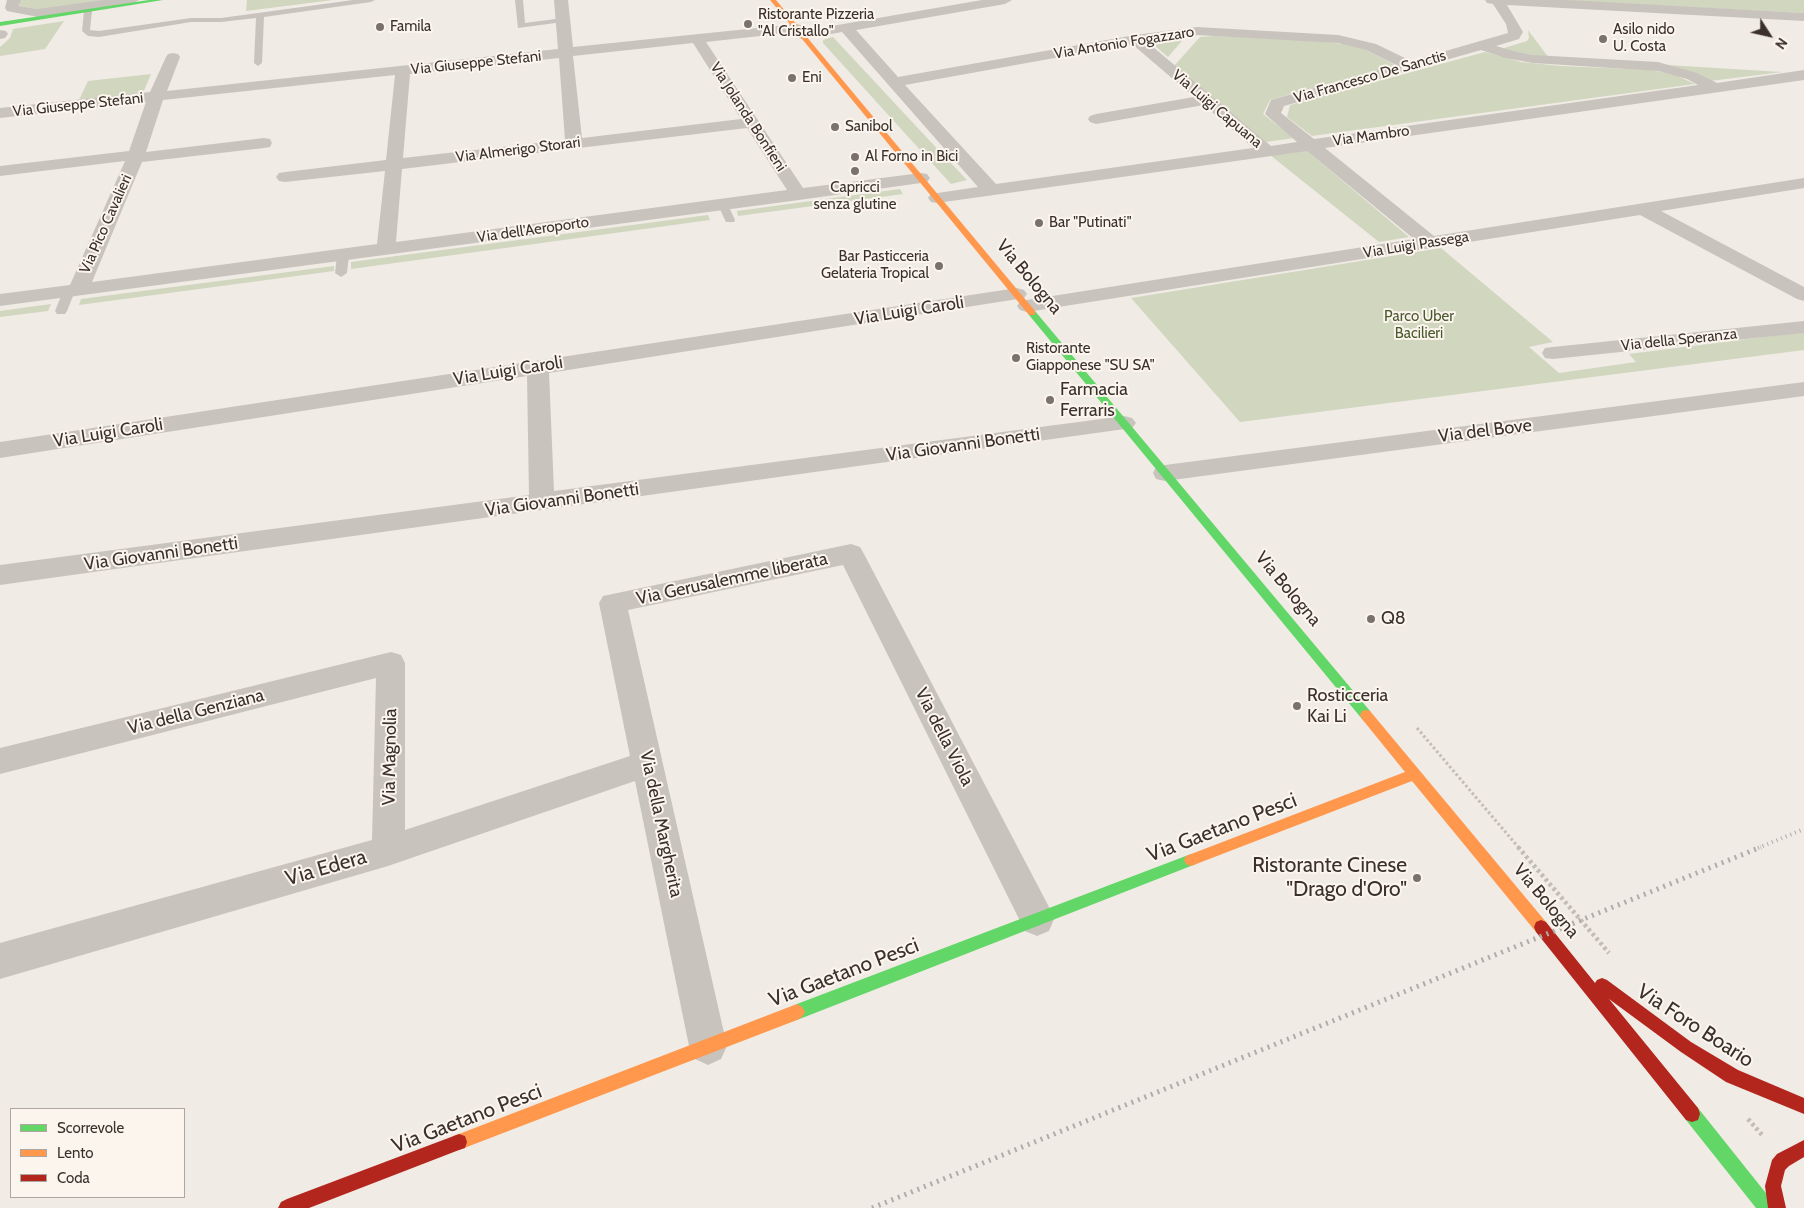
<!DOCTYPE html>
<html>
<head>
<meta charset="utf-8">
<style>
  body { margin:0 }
  #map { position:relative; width:1804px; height:1208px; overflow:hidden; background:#f0ebe5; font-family:Cabin,sans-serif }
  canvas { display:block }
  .legend { position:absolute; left:10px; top:1108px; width:175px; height:90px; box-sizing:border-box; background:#fbf5ee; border:1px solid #aea6a0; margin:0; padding:6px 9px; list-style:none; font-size:15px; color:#3b302b }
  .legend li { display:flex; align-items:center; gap:10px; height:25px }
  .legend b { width:25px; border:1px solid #aea6a0 }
  .north { position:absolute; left:1744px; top:10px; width:50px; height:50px; -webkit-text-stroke:4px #fbf5ee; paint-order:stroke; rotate:125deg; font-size:14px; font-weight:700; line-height:20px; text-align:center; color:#3b302b }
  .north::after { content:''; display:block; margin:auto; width:18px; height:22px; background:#3b302b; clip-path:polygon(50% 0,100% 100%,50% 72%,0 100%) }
</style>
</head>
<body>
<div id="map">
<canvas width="1804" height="1208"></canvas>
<ul class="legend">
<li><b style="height:6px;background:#63d668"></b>Scorrevole</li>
<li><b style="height:6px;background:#ff974d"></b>Lento</li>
<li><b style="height:6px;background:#b3261e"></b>Coda</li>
</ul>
<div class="north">N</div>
</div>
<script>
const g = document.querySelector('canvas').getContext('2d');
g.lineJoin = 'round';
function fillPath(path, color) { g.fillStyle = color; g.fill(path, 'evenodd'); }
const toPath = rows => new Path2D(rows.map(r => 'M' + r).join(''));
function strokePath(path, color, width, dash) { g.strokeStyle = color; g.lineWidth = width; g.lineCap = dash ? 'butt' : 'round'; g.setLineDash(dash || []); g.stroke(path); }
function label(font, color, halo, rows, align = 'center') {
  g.font = font + ' Cabin,sans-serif'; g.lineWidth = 4; g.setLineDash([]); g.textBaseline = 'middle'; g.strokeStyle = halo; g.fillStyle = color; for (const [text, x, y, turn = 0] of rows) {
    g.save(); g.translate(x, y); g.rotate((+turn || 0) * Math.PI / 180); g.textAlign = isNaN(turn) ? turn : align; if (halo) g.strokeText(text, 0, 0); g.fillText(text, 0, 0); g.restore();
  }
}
const green = toPath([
  [19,0,120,0,43,10,20,6],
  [247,0,333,0,246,11],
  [1548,0,1804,0,1804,13],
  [64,21,45,49,0,56,0,47,10,38,13,29],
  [1528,30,1549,58,1501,49,1527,41,1529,38],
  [1188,34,1168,57,1148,40],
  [1215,36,1312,40,1358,46,1395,65,1270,100,1263,114,1294,138,1266,142,1174,66,1200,37],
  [833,37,929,140,967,180,951,184,823,43,823,40],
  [1485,52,1521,62,1561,66,1651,70,1675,75,1695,84,1312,136,1287,117,1290,105],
  [1667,65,1782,72,1710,81],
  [151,74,143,93,79,100,88,81],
  [1306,150,1409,237,1379,242,1270,155],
  [900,189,903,194,738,216,737,211],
  [708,215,710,220,351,269,351,262],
  [1441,248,1553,342,1529,347,1559,373,1636,362,1629,354,1804,332,1804,350,1240,422,1131,298],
  [334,266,334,271,79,305,81,299],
  [51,304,48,311,0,317,0,311]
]);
const pathFar1 = toPath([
  [1417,728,1519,848]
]);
const path = toPath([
  [1518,847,1609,953],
  [1748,1119,1762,1135]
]);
const lane = toPath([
  [353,0,375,0,371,2,264,17,262,63,258,66,254,63,256,18,221,22,191,22,99,37,88,36,82,31,84,11,88,9,92,11,90,30,99,31,191,18,221,18,353,0],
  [515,0,523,0,525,23,563,18,567,20,563,22,518,28,515,0],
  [723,202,728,205,735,220,734,222,726,222,725,220,718,205,723,202],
  [343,252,349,255,347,273,341,277,335,273,337,255,343,252],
  [69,287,75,291,67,311,65,314,57,314,55,311,63,291,69,287]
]);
const street = toPath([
  [7,0,21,0,19,6,38,9,103,0,139,0,132,4,38,17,7,11,5,8,7,0],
  [554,0,568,0,573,47,796,24,801,25,803,28,801,31,796,32,706,42,803,188,921,173,927,174,930,178,927,182,921,183,799,200,0,306,0,294,70,285,125,161,0,176,0,166,129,151,146,102,0,118,0,108,150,92,166,57,168,54,173,53,178,54,180,57,167,91,558,49,554,0],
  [693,43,741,119,582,138,573,56,693,43],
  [559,58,565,140,403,158,410,74,559,58],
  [395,75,386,160,285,172,279,173,276,177,279,181,285,182,385,171,377,244,92,282,142,162,264,148,270,147,272,143,270,139,264,138,146,152,163,100,395,75],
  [747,128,787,190,396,242,402,169,747,128],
  [982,0,1012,0,1005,4,856,30,898,77,1135,35,1197,27,1338,35,1376,44,1411,61,1508,33,1506,24,1493,4,1487,3,1485,0,1567,0,1804,13,1804,21,1507,5,1523,32,1519,39,1496,46,1513,51,1533,55,1658,62,1697,73,1717,83,1804,70,1804,80,1325,148,1434,236,1804,178,1804,188,1661,211,1804,287,1804,301,1797,299,1640,215,1027,312,1020,310,1017,306,1020,302,1027,300,1414,239,1307,151,937,203,931,202,928,198,931,194,978,187,842,32,803,39,798,38,796,35,798,32,803,31,982,0],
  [1197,35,1338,43,1366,50,1396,65,1271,100,1265,114,1297,142,1271,146,1147,42,1197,35],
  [1132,44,1194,97,1096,114,1090,116,1088,119,1090,122,1096,124,1204,105,1253,148,996,184,905,85,1132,44],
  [1481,50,1505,58,1533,63,1658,71,1687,79,1698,85,1314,139,1281,113,1284,106,1481,50],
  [0,30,6,31,8,34,5,38,0,39,0,30],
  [1017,288,1024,290,1027,294,1024,298,549,373,554,491,1124,416,1132,418,1136,423,1132,428,0,585,0,565,529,495,527,376,0,458,0,442,1017,288],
  [1804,321,1804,333,1553,359,1545,358,1542,353,1545,348,1553,347,1804,321],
  [1804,382,1804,396,1165,481,1156,479,1153,473,1156,467,1165,465,1804,382],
  [851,544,860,547,864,554,1049,907,1054,919,1049,931,1037,936,1025,931,843,565,628,610,727,1046,721,1059,708,1065,695,1059,689,1046,635,781,388,866,0,979,0,943,372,840,376,678,0,774,0,748,391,652,401,655,405,663,405,830,630,756,599,603,603,596,851,544]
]);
const fast = toPath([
  [149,0,163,0,0,26,0,22,149,0],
  [1032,310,1035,311,1370,711,1372,715,1370,719,1366,720,1362,719,1029,315,1028,313,1032,310],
  [1191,854,1196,856,1198,860,1196,864,797,1020,792,1017,789,1012,792,1007,797,1004,1191,854],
  [1692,1106,1698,1108,1773,1202,1776,1208,1756,1208,1686,1120,1684,1114,1686,1108,1692,1106]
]);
const slow = toPath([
  [770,0,776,0,1035,311,1035,315,1029,315,770,0],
  [1366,710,1370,711,1546,922,1548,927,1546,932,1541,934,1536,932,1412,781,1191,866,1186,864,1184,860,1186,856,1405,772,1362,719,1360,715,1362,711,1366,710],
  [797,1004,802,1007,805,1012,802,1017,797,1020,459,1150,453,1148,451,1142,453,1136,459,1134,797,1004]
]);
const jam = toPath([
  [1541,920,1546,922,1595,983,1597,980,1602,978,1607,980,1691,1042,1738,1070,1804,1098,1804,1114,1726,1082,1681,1052,1609,999,1698,1108,1700,1114,1698,1120,1692,1122,1686,1120,1536,932,1534,927,1536,922,1541,920],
  [459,1134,465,1136,467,1142,465,1148,459,1150,309,1208,278,1208,281,1202,287,1199,459,1134],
  [1804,1140,1804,1157,1789,1166,1785,1170,1781,1186,1786,1208,1768,1208,1765,1186,1772,1160,1777,1154,1804,1140]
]);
const railFar1 = toPath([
  [1758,848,1804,829]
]);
const rail = toPath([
  [872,1208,1761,847]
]);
const markers = [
  [748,24,5,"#7a716c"],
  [380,27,5,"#7a716c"],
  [1603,39,5,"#7a716c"],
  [792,78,5,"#7a716c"],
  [835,127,5,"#7a716c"],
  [855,157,5,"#7a716c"],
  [855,171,5,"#7a716c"],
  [1039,223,5,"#7a716c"],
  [939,266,5,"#7a716c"],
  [1016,358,5,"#7a716c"],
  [1050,400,5,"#7a716c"],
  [1371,619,5,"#7a716c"],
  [1297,706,5,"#7a716c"],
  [1417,878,5,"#7a716c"]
];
const farPoinames = [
  ["Ristorante Pizzeria",758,15],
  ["\"Al Cristallo\"",758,32],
  ["Famila",390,27],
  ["Asilo nido",1613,30],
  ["U. Costa",1613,47],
  ["Eni",802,78],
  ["Sanibol",845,127],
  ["Al Forno in Bici",865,157],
  ["Capricci",855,188,"center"],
  ["senza glutine",855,205,"center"],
  ["Bar \"Putinati\"",1049,223],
  ["Bar Pasticceria",929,257,"right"],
  ["Gelateria Tropical",929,274,"right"],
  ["Ristorante",1026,349],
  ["Giapponese \"SU SA\"",1026,366]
];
const farStreetnames = [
  ["Via Antonio Fogazzaro",1124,43,-9],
  ["Via Giuseppe Stefani",476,63,-6],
  ["Via Francesco De Sanctis",1370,77,-16],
  ["Via Giuseppe Stefani",78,105,-6],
  ["Via Luigi Capuana",1217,109,40],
  ["Via Jolanda Bonfieni",748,117,57],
  ["Via Mambro",1371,136,-8],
  ["Via Almerigo Storari",518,150,-7],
  ["Via Pico Cavalieri",106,224,-66],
  ["Via dell'Aeroporto",533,230,-8],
  ["Via Luigi Passega",1416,245,-9],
  ["Via della Speranza",1679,340,-6]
];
const farParknames = [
  ["Parco Uber",1419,317],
  ["Bacilieri",1419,334]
];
const streetNames = [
  ["Via Bologna",1029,277,50],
  ["Via Luigi Caroli",909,311,-9],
  ["Via Luigi Caroli",508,371,-9],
  ["Via del Bove",1485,431,-7],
  ["Via Luigi Caroli",108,433,-9],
  ["Via Giovanni Bonetti",963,445,-8],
  ["Via Giovanni Bonetti",562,500,-8],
  ["Via Giovanni Bonetti",161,554,-8],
  ["Via Gerusalemme liberata",732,579,-12],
  ["Via Bologna",1288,589,50],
  ["Via della Genziana",196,712,-14],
  ["Via della Viola",944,737,63],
  ["Via Magnolia",390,757,-89],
  ["Via della Margherita",661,824,78],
  ["Via Bologna",1546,901,50]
];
const poiNames = [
  ["Farmacia",1060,390],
  ["Ferraris",1060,411],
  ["Q8",1381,619],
  ["Rosticceria",1307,696],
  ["Kai Li",1307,717]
];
const nearStreetnames = [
  ["Via Gaetano Pesci",1222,828,-21],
  ["Via Edera",326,868,-16],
  ["Via Gaetano Pesci",844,973,-21],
  ["Via Foro Boario",1695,1026,33],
  ["Via Gaetano Pesci",467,1119,-21]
];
const nearPoinames = [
  ["Ristorante Cinese",1407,866],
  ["\"Drago d'Oro\"",1407,890]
];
fillPath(green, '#d1d6bf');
strokePath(pathFar1, '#c2bbb6', 3, [2.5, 2.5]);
strokePath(path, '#c2bbb6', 4.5, [3, 3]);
fillPath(lane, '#c9c3be');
fillPath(street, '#c9c3be');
fillPath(fast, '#63d668');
fillPath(slow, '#ff974d');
fillPath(jam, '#b3261e');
strokePath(railFar1, '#b1aca8', 4, [1, 4]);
strokePath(rail, '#b1aca8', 5, [2, 5]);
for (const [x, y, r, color] of markers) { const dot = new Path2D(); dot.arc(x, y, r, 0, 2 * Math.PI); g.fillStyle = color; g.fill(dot); strokePath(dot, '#fbf5ee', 2); }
label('15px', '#3b302b', '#fbf5ee', farPoinames, 'left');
label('15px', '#3b302b', '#fbf5ee', farStreetnames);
label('15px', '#4a5a2e', '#fbf5ee', farParknames);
label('18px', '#3b302b', '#fbf5ee', streetNames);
label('18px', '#3b302b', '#fbf5ee', poiNames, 'left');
label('21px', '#3b302b', '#fbf5ee', nearStreetnames);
label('21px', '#3b302b', '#fbf5ee', nearPoinames, 'right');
</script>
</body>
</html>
